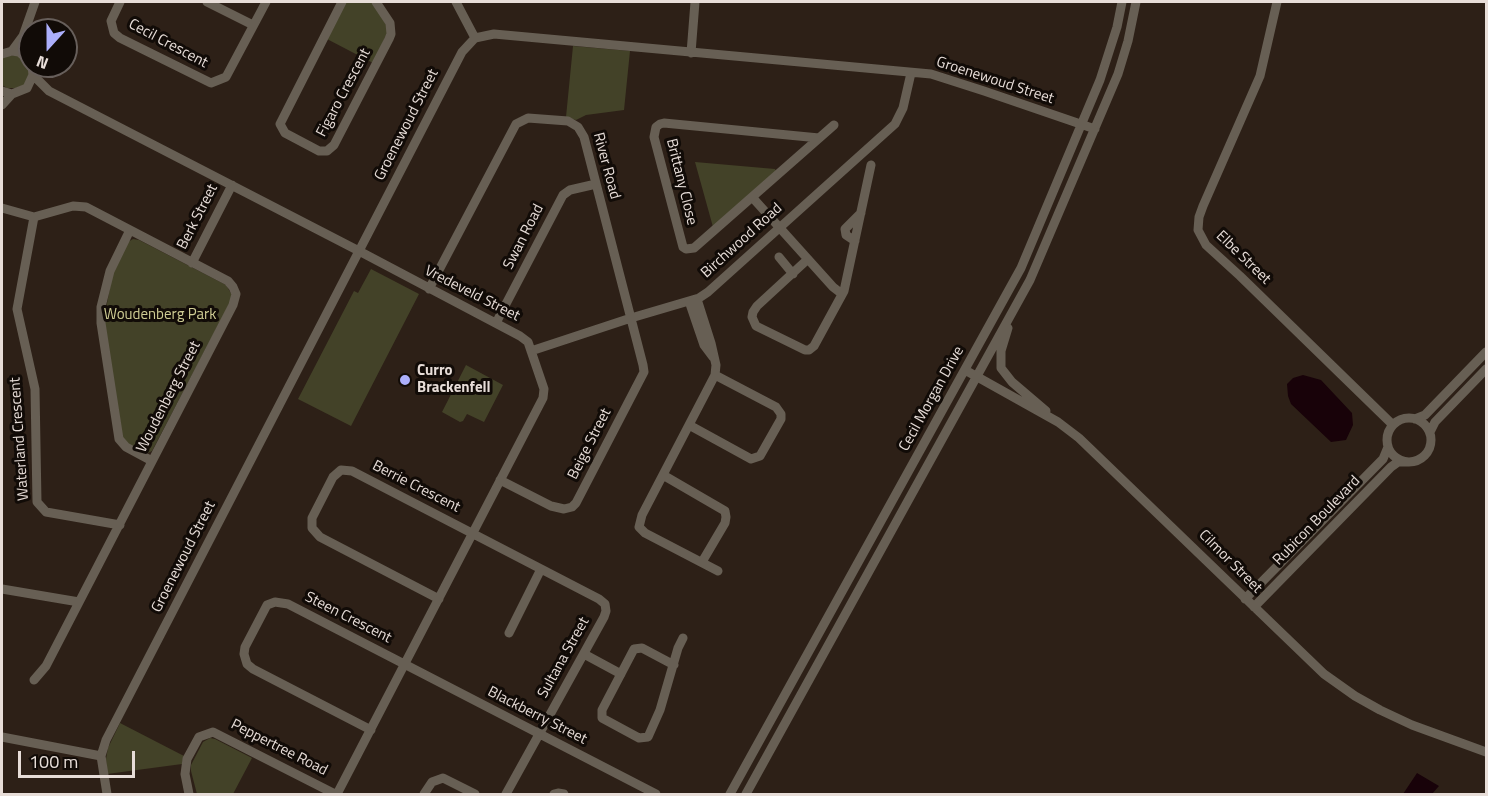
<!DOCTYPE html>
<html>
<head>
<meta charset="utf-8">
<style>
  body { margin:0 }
  #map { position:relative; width:1488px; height:796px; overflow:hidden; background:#2d2017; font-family:"Titillium Web",sans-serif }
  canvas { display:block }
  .frame { position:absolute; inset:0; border:3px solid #e7ddd8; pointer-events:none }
  .north { position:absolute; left:18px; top:18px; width:60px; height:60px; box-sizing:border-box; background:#110b07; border:2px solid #675f5b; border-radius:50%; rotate:201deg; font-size:16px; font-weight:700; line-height:24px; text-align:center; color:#e7ddd8 }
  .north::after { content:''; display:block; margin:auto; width:21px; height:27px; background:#acaffb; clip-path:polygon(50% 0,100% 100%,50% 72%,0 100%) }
  .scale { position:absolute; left:18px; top:751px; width:117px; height:27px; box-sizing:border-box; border:3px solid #e7ddd8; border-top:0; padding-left:8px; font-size:18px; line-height:21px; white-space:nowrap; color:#e7ddd8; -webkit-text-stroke:4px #110b07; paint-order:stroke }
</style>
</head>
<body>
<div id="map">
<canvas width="1488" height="796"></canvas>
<div class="frame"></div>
<div class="north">N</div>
<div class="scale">100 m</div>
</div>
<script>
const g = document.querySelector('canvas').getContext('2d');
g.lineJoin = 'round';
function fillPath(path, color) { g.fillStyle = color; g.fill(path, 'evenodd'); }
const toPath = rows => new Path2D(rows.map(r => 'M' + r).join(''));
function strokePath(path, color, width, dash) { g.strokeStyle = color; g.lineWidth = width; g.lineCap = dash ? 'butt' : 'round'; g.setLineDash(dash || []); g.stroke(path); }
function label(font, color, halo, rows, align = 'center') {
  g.font = font + ' "Titillium Web",sans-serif'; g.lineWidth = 6; g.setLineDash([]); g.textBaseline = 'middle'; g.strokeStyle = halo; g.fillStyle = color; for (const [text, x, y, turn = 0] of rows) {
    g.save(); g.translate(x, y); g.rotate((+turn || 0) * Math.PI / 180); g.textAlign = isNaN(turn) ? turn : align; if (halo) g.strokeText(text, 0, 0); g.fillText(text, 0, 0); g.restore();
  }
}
const green = toPath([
  [346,2,373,2,386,24,388,31,373,63,327,39],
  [573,46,630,51,624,110,586,115,576,120,566,117],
  [18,55,28,64,30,73,24,85,16,88,7,88,2,85,2,58,5,56],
  [695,162,775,169,776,171,713,227],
  [133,239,139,240,226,285,232,295,232,299,152,451,148,453,128,444,123,440,104,319,113,272,128,242],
  [371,269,419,294,351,426,298,399,354,291,358,293],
  [466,365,503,385,484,422,467,414,463,421,460,422,442,412],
  [120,723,184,756,182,764,107,774,106,759,108,748],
  [210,738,215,739,252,758,233,794,197,794,191,771,191,765,203,742]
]);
const water = toPath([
  [1303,375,1321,380,1352,413,1353,425,1346,440,1331,442,1291,404,1288,396,1287,384,1293,378],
  [1417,773,1439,786,1432,794,1403,794]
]);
const minor = toPath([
  [120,2,111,21,114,33,120,38,211,83,226,77,266,2],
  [207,2,253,25],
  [342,2,280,124,285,133,319,151,327,151,334,145,389,39,391,34,390,23,376,2],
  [456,2,475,38],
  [1277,2,1260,76,1203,206,1199,217,1198,230,1206,245,1240,276,1393,425],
  [12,51,23,36,35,2],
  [691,53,695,2],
  [2,54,12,51,19,52,30,61],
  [33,75,49,91,359,251,520,336,528,342,544,389,543,398,337,794],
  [2,91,12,94,27,88,33,75,32,66],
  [2,105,12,94],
  [819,138,664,123,660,124,656,127,654,137,683,247,686,249,694,248,834,125],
  [752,197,833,287,842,294],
  [2,208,34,217,73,206,86,207,228,281,233,287,236,294,233,305,46,666,34,680],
  [34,217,17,309,35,389,37,502,46,512,120,525],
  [130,230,110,271,101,307,101,323,119,439,126,447,152,461],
  [855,241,846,235,845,229,861,213],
  [779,257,793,274],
  [808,259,757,306,753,312,752,317,756,326,805,350,809,350,814,346,844,291,871,165],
  [192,263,232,185],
  [429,289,516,124,528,118,568,121,578,127,584,137,643,365,644,372,576,503,572,507,564,509,551,506,500,480],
  [697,299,711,343,716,365,715,375,642,515,639,527,645,533,718,571],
  [689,301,704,345,713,357],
  [496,323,563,195,570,190,596,184],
  [1008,328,1001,351,1001,368,1012,382,1046,411],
  [531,351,631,318,699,298,708,292,895,124,903,108,911,73],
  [965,370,1058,422,1079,438,1324,674,1355,696,1380,710,1412,725,1486,752],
  '1387 440a22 22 0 1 1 44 0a22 22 0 1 1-44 0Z',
  [1415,419,1425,415,1486,352],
  [689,425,751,459,760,456,781,419,781,414,776,407,715,375],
  [1430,432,1435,422,1486,369],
  [663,475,725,511,726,517,725,523,702,562],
  [2,589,79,602],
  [439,599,320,537,312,528,312,518,333,477,341,470,352,471,599,599,605,604,606,611,604,617,506,794],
  [1245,599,1383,459,1388,447],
  [1254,607,1391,467,1398,462,1405,462],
  [509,633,541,569],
  [584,654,621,674],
  [674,665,642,648,634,649,602,710,602,718,639,738,648,737,660,710,678,648,683,638],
  [371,730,253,669,247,664,244,654,245,647,267,605,275,602,288,604,656,794],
  [2,737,101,756],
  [107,794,101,756,106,740,462,52,475,38,494,34,931,74,984,91,1095,129],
  [189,794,185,774,187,759,199,737,213,732,335,794],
  [424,794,432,782,443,778,475,794],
  [554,794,558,793,564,794],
  [730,794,1021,268,1100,80,1117,27,1122,2],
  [746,794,1030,280,1118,74,1128,41,1136,2]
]);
const markers = [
  [405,380,6,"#acaffb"]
];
const streetNames = [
  ["Cecil Crescent",168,44,28],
  ["Groenewoud Street",995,81,18],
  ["Figaro Crescent",344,93,-62],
  ["Groenewoud Street",407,125,-63],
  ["River Road",606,166,75],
  ["Brittany Close",681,182,76],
  ["Berk Street",198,217,-63],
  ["Swan Road",524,237,-63],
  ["Birchwood Road",742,241,-42],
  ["Elbe Street",1243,258,44],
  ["Vredeveld Street",472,294,27],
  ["Woudenberg Street",169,397,-63],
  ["Cecil Morgan Drive",932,399,-61],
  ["Waterland Crescent",20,439,-94],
  ["Beige Street",590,444,-63],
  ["Berrie Crescent",416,487,27],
  ["Rubicon Boulevard",1317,521,-46],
  ["Groenewoud Street",184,557,-63],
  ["Cilmor Street",1230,562,45],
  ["Steen Crescent",348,618,27],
  ["Sultana Street",564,658,-61],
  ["Blackberry Street",537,716,27],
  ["Peppertree Road",279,748,27]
];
const parkNames = [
  ["Woudenberg Park",160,315]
];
const poiNames = [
  ["Curro",417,371],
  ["Brackenfell",417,388]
];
fillPath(green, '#434228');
fillPath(water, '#180209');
strokePath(minor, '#675f54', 9);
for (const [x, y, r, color] of markers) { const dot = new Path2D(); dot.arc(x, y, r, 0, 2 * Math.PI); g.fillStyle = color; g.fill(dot); strokePath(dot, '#110b07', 2); }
label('15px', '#e7ddd8', '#110b07', streetNames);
label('15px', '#cfcd94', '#110b07', parkNames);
label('bold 15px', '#e7ddd8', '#110b07', poiNames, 'left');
</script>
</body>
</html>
